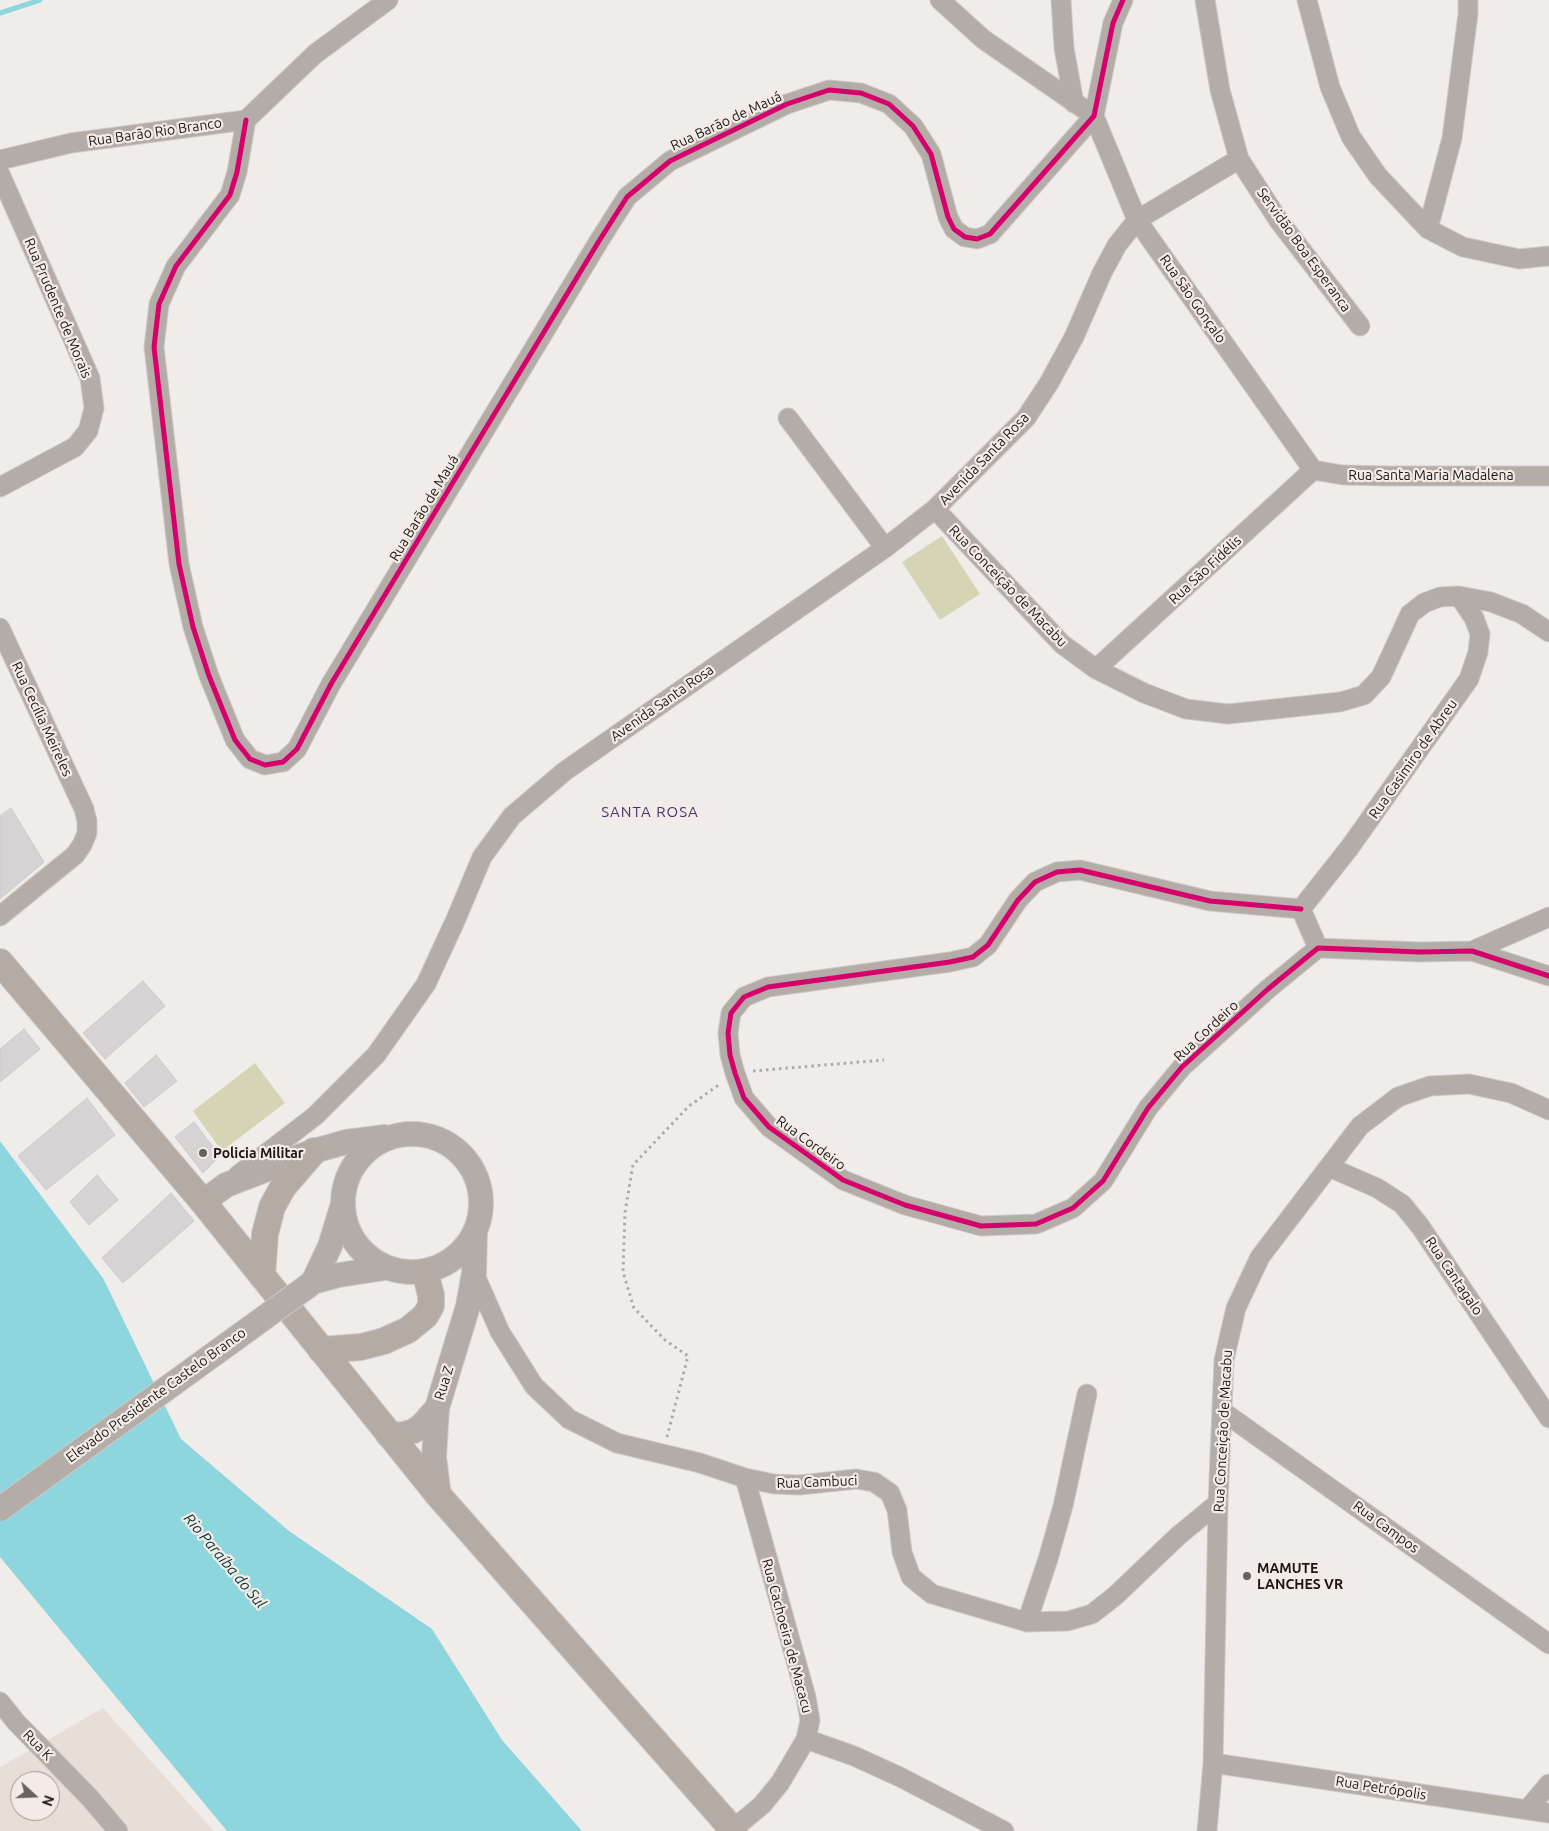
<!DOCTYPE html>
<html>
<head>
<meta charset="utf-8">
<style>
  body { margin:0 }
  #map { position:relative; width:1549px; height:1831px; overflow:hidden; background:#f0ecea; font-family:Ubuntu,sans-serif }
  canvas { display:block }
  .north { position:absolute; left:10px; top:1771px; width:50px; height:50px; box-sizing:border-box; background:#f4ebe6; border:1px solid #9d9692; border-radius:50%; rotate:110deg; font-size:14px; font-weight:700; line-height:20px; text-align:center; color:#1a1715 }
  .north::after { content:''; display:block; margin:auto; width:18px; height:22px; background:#656260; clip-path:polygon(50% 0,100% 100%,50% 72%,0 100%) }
</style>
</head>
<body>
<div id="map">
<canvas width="1549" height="1831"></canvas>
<div class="north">N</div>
</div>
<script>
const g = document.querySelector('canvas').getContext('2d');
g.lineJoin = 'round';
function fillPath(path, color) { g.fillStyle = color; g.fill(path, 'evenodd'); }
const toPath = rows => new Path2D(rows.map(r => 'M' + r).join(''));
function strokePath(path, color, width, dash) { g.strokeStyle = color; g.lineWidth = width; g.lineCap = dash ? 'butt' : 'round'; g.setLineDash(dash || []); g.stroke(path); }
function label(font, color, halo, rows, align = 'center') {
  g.font = font + ' Ubuntu,sans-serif'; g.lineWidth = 4.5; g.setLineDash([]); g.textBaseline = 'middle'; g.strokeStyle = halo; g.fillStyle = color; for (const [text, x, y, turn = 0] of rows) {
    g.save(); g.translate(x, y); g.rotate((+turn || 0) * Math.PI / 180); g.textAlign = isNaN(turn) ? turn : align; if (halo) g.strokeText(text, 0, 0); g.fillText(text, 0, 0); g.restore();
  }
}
const built = toPath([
  [103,1708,214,1831,0,1831,0,1767],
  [20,1781,50,1781,50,1811,20,1811]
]);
const green = toPath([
  [942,536,980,594,940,620,902,562],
  [255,1063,285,1103,222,1151,193,1111]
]);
const water = toPath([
  [0,1141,103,1278,181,1439,289,1531,432,1629,502,1740,582,1831,227,1831,0,1557]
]);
const stream = toPath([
  [0,13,40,0]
]);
const building = toPath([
  [11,808,44,862,0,899,0,816,11,808],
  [143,981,165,1006,105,1059,83,1033,143,981],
  [24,1029,40,1049,0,1082,0,1049,24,1029],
  [156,1055,177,1081,144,1107,125,1083,156,1055],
  [87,1098,115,1135,46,1190,18,1156,87,1098],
  [194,1122,220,1156,203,1173,175,1137,194,1122],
  [97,1175,118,1200,89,1225,70,1202,97,1175],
  [171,1193,194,1221,123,1283,102,1258,171,1193]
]);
const path = toPath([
  [753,1071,884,1060],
  [667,1437,688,1356,665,1340,634,1308,623,1272,625,1212,633,1165,689,1106,720,1084]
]);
const minor = toPath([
  [940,0,983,39,1094,116],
  [1061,0,1064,48,1074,103],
  [1205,0,1220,90,1239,159,1279,221,1360,326],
  [1307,0,1330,87,1351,137,1378,176,1428,229,1463,247,1519,259,1549,256],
  [1094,116,1137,220,1313,470],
  [246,120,237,172,230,195,176,266,159,304,154,347,179,564,193,627,209,676,235,740,250,759,265,765,283,762,297,749,331,684,599,241,627,197,670,161,787,104,829,90,861,93,889,104,913,126,931,154,948,217,954,229,965,237,977,239,990,234,1094,116,1113,23,1123,0],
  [0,160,71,143,246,120,315,54,388,0],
  [0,174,90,378,94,408,88,431,75,447,0,487],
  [1428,229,1452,138,1468,14,1468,0],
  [788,418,885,548],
  [1313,470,1343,475,1388,476,1549,476],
  [935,509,1062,644,1096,669,1144,693,1186,709,1228,714,1340,702,1364,695,1381,677,1410,614,1424,603,1440,597,1459,596,1491,602,1522,614,1549,632],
  [0,628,84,809,87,821,87,833,82,845,75,855,0,916],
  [1096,669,1313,470],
  [1301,909,1210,901,1080,870,1057,872,1035,882,1018,900,988,945,973,957,950,962,768,987,744,997,731,1013,728,1033,730,1055,735,1073,744,1098,769,1127,843,1180,905,1205,981,1226,1036,1224,1073,1208,1103,1181,1148,1108,1182,1067,1268,989,1318,948,1420,952,1472,951,1549,976],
  [1301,909,1350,847,1469,679,1478,652,1480,634,1474,618,1459,596],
  [1301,909,1318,948],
  [1472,951,1549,917],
  [1329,1167,1377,1188,1402,1204,1420,1226,1549,1418],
  [238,1175,315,1116,376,1055,426,984,456,919,482,857,512,816,565,771,885,548,935,509,1026,418,1049,383,1074,337,1102,273,1117,245,1137,220,1239,159],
  [474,1273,500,1332,534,1386,569,1419,617,1443,700,1463,745,1478,774,1484,800,1485,856,1479,874,1482,890,1493,897,1510,902,1552,911,1577,932,1594,1027,1622,1068,1621,1092,1614,1115,1596,1178,1536,1218,1503],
  [1222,1411,1549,1644],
  [1027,1622,1048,1559,1063,1506,1087,1394],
  [0,1702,16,1722,90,1798,118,1831],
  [806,1739,854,1756,900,1777,1004,1831],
  [1213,1763,1549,1813],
  [1527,1810,1549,1784],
  [733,1829,762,1805,780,1783,806,1739,810,1720,806,1697,745,1478],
  [1207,1831,1213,1763,1218,1503,1224,1360,1236,1308,1260,1257,1360,1126,1398,1097,1430,1086,1469,1084,1511,1093,1549,1110]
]);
const tertiary = toPath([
  '343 1203a69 69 0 1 1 138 0a69 69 0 1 1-138 0Z',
  [203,1202,226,1185,314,1151,346,1142,385,1137],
  [313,1282,330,1246,342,1207],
  [308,1286,313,1282,339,1275,385,1268],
  [388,1435,403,1434,414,1431,422,1425,437,1408],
  [439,1496,434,1457,437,1408,468,1306,474,1273,475,1233]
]);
const secondary = toPath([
  [0,962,203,1202,439,1496,734,1831],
  [262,1276,265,1234,272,1207,283,1187,314,1151],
  [321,1350,361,1347,384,1341,408,1330,425,1316,431,1306,431,1295,425,1272]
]);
const tertiaryBridge = toPath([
  [0,1509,308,1286]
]);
const cycleway = toPath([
  [246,120,237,172,230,195,176,266,159,304,154,347,179,564,193,627,209,676,235,740,250,759,265,765,283,762,297,749,331,684,599,241,627,197,670,161,787,104,829,90,861,93,889,104,913,126,931,154,948,217,954,229,965,237,977,239,990,234,1094,116,1113,23,1123,0],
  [1301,909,1210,901,1080,870,1057,872,1035,882,1018,900,988,945,973,957,950,962,768,987,744,997,731,1013,728,1033,730,1055,735,1073,744,1098,769,1127,843,1180,905,1205,981,1226,1036,1224,1073,1208,1103,1181,1148,1108,1182,1067,1268,989,1318,948,1420,952,1472,951,1549,976]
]);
const markers = [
  [203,1153,5,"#656260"],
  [1247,1576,5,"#656260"]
];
const streetNames = [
  ["Rua Barão de Mauá",726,121,-25],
  ["Rua Barão Rio Branco",155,132,-8],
  ["Servidão Boa Esperanca",1304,250,54],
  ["Rua São Gonçalo",1193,299,55],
  ["Rua Prudente de Morais",58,308,67],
  ["Avenida Santa Rosa",984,459,-46],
  ["Rua Santa Maria Madalena",1431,475],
  ["Rua Barão de Mauá",424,508,-59],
  ["Rua São Fidélis",1205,570,-43],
  ["Rua Conceição de Macabu",1008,586,46],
  ["Avenida Santa Rosa",662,703,-35],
  ["Rua Cecília Meireles",42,719,65],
  ["Rua Casimiro de Abreu",1413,759,-55],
  ["Rua Cordeiro",1206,1031,-43],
  ["Rua Cordeiro",811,1143,36],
  ["Rua Cantagalo",1454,1276,56],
  ["Rua Z",444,1383,-73],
  ["Elevado Presidente Castelo Branco",156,1395,-36],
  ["Rua Conceição de Macabu",1223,1431,-87],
  ["Rua Cambuci",817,1482,-2],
  ["Rua Campos",1386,1527,36],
  ["Rua Cachoeira de Macacu",787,1636,75],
  ["Rua K",38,1745,46],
  ["Rua Petrópolis",1381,1788,9]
];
const poiNames = [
  ["Policia Militar",213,1153],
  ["MAMUTE",1257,1568],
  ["LANCHES VR",1257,1584]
];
const neighbourhoodNames = [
  ["SANTA ROSA",650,812]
];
const waterNames = [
  ["Rio Paraíba do Sul",225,1561,50]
];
fillPath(built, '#e8ded8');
fillPath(green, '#d5d5b6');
fillPath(water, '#8dd6dd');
strokePath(stream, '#8dd6dd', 5);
fillPath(building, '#d5d3d3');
strokePath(building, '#cccaca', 1);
strokePath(minor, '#cdcac9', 21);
strokePath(tertiary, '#cdcac9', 26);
strokePath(secondary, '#cdcac9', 28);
strokePath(path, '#afaaa5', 3, [2.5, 4]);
strokePath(minor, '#b4aca7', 19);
strokePath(tertiary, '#b4aca7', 24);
strokePath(secondary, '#b4aba5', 26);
strokePath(tertiaryBridge, '#cdcac9', 26, []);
strokePath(tertiaryBridge, '#b4aca7', 24);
strokePath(cycleway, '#d6006c', 5);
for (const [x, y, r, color] of markers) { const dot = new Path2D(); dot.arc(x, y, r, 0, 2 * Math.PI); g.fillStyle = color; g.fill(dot); strokePath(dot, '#f4ebe6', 2); }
label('14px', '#1a1715', '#f4ebe6', streetNames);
label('bold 14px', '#1a1715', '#f4ebe6', poiNames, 'left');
g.letterSpacing = '1px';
label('15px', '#413572', '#f4ebe6', neighbourhoodNames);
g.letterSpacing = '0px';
label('italic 15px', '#00363a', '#f4ebe6', waterNames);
</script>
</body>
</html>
